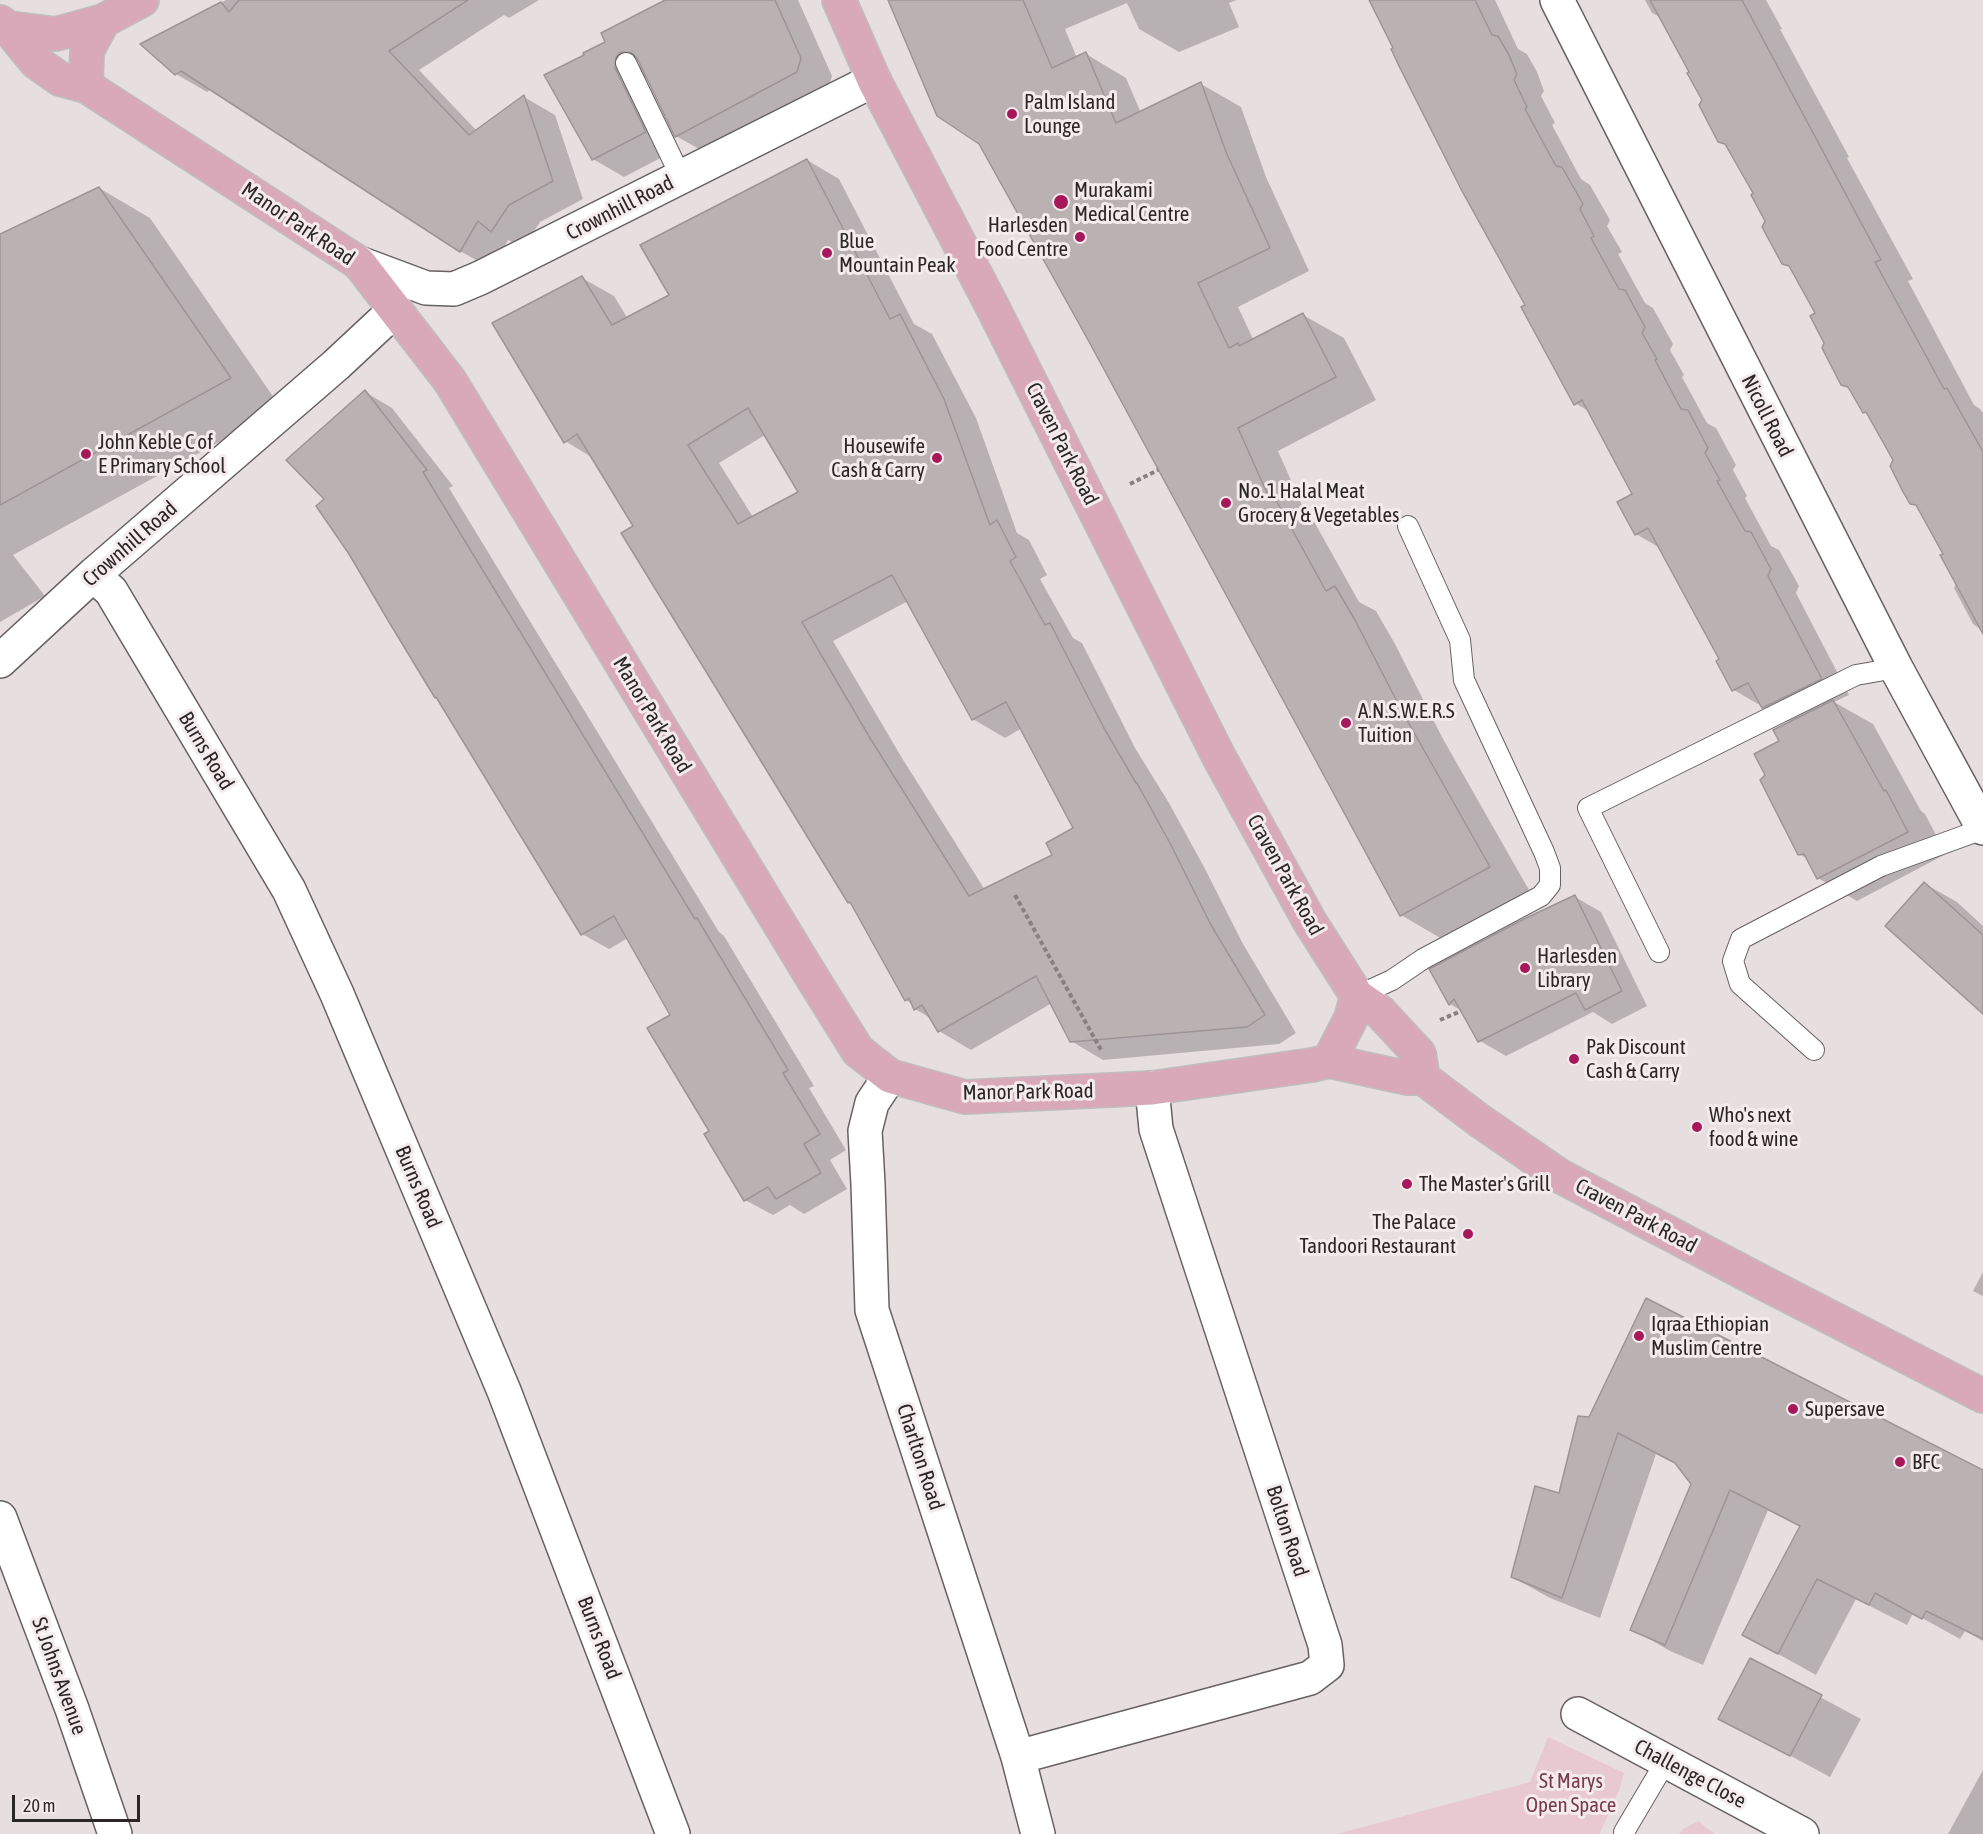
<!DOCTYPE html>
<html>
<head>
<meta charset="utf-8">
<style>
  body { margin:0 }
  #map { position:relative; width:1983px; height:1834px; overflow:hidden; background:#e7dee0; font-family:"Asap Condensed",sans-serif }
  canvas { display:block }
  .scale { position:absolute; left:12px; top:1795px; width:128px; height:27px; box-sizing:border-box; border:3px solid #2b2728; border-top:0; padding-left:8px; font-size:18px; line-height:21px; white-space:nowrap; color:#2b2728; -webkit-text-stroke:4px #f4ebed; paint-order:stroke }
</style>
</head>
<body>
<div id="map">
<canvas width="1983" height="1834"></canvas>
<div class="scale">20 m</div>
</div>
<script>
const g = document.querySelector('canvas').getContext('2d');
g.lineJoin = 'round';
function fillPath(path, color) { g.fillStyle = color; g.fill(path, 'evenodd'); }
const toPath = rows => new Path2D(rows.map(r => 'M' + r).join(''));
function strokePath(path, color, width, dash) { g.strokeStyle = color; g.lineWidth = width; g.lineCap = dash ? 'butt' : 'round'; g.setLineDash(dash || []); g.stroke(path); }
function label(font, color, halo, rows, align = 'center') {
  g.font = font + ' "Asap Condensed",sans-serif'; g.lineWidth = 6; g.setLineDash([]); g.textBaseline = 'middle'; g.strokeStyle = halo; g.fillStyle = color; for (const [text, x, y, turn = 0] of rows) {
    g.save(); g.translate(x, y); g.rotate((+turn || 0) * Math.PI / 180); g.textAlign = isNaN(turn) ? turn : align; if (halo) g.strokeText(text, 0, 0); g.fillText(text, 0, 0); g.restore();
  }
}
const green = toPath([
  [1548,1737,1624,1773,1620,1788,1600,1833,1601,1834,1337,1834,1530,1782],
  [1698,1821,1715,1834,1679,1834,1683,1829]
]);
const shadow = toPath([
  [226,0,539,0,509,18,504,15,419,70,477,131,524,97,555,115,583,199,540,222,523,248,508,240,492,269,460,251,211,89,207,92,176,74,143,44],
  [668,0,798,0,832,76,828,90,708,154,676,136,647,76,645,80,646,87,676,150,624,177,593,159,607,43],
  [630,56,641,63,641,66,629,59],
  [890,0,1237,0,1229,3,1239,27,1179,52,1139,29,1127,3,1065,29,1077,58,1086,54,1126,78,1141,113,1201,84,1241,107,1266,177,1309,271,1238,307,1254,341,1303,315,1344,338,1376,400,1278,451,1305,512,1311,516,1359,602,1376,611,1395,644,1443,739,1529,890,1442,939,1401,915,1088,337,980,143],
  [1372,0,1495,0,1518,49,1527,54,1537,72,1544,91,1541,96,1555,123,1552,125,1581,179,1590,185,1610,220,1607,226,1622,252,1618,254,1645,303,1653,308,1673,344,1670,350,1684,375,1682,377,1707,423,1716,428,1736,465,1733,470,1747,496,1745,498,1771,546,1779,550,1799,586,1796,593,1849,695,1834,702,1873,724,1921,811,1925,814,1946,854,1857,901,1818,878,1808,859,1799,854,1766,775,1790,723,1734,690,1721,660,1660,548,1636,534,1634,494,1590,412,1575,403],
  [1645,0,1766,0,1782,29,1780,29,1849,157,1847,158,1913,279,1908,281,1974,405,1980,409,1983,413,1983,631,1973,624,1954,588,1957,582,1945,554,1920,507,1911,503,1894,460,1870,416,1864,412,1851,390,1842,384,1826,343,1817,313,1792,268,1783,263,1755,194,1728,146,1719,141,1691,72,1662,18,1652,13],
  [807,160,839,179,914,324,932,334,976,418,1017,533,1029,540,1047,575,1040,579,1073,638,1082,643,1135,748,1169,803,1204,867,1243,944,1296,1033,1279,1044,1103,1060,1071,1041,1052,1003,971,1050,939,1031,932,1019,915,1009,913,1005,906,1000,852,903,849,902,635,526,593,458,565,441,582,278,614,296,628,319,671,296],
  [765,435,800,493,753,517,719,463],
  [908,601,973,719,1005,738,1022,728,1075,829,1054,856,985,890,902,758,833,641],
  [99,188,150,218,281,408,13,555,45,596,0,622,0,236],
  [365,392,392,408,453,486,449,488,719,932,724,936,814,1086,809,1088,846,1150,830,1160,847,1189,804,1214,790,1205,773,1215,745,1200,711,1131,672,1015,628,938,609,949,582,934,326,499],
  [1925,884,1957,902,1983,926,1983,1012],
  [1575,897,1601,912,1647,1006,1612,1024,1593,1012,1506,1056,1480,1041,1462,1011,1450,1004,1431,970],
  [1983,1272,1983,1296,1973,1291],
  [1579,1418,1983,1471,1983,1641,1965,1631,1960,1639,1913,1613,1907,1625,1856,1599,1816,1675,1744,1635,1801,1527,1768,1510,1703,1665,1670,1651,1632,1629,1693,1484,1680,1466,1656,1454,1600,1618,1550,1598,1512,1577,1560,1495],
  [1751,1660,1861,1719,1830,1777,1720,1718],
  [1983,1770,1983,1834,1948,1834]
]);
const building = toPath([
  [239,0,468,0,389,51,469,135,524,95,553,181,509,205,491,232,478,221,460,252,181,71,175,75,140,44,221,2,229,12,239,0],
  [665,0,775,0,801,58,797,72,675,137,637,58,632,53,621,52,616,57,615,68,646,132,592,160,544,75,584,55,583,53,605,42,601,33,665,0],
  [888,0,1023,0,1052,68,1086,52,1116,123,1201,82,1226,152,1270,248,1198,283,1229,348,1238,343,1239,346,1303,313,1336,377,1238,428,1267,493,1271,491,1326,591,1335,586,1355,620,1403,713,1490,867,1400,916,1087,338,979,144,937,116,888,0],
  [1369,0,1475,0,1492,35,1498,36,1509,55,1517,74,1514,80,1527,107,1525,109,1556,166,1562,167,1583,204,1580,209,1594,236,1591,238,1619,289,1625,290,1645,327,1642,333,1657,359,1655,360,1681,409,1688,410,1708,448,1705,453,1720,480,1717,481,1745,531,1751,532,1771,569,1768,576,1822,679,1762,708,1748,683,1732,691,1716,661,1719,659,1648,528,1635,535,1617,502,1632,494,1582,400,1574,405,1521,307,1525,305,1462,191,1400,68,1391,49,1393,48,1369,0],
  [1650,0,1742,0,1881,260,1875,262,1944,389,1947,388,1983,452,1983,634,1940,555,1943,554,1916,505,1910,504,1902,490,1890,466,1893,460,1866,412,1863,413,1848,387,1841,385,1822,348,1824,343,1810,316,1815,313,1789,266,1782,264,1762,227,1765,221,1751,195,1753,193,1725,144,1718,142,1699,105,1702,100,1687,73,1689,72,1650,0],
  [807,159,890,319,900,314,944,399,990,525,997,520,1016,557,1010,561,1045,625,1050,623,1104,728,1136,783,1137,783,1172,847,1211,925,1265,1015,1247,1027,1070,1042,1036,976,938,1032,922,1005,914,1010,909,998,905,1001,850,902,848,903,621,533,633,526,577,434,564,443,492,323,582,276,612,325,669,295,640,245,807,159],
  [748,408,798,492,738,524,688,445,748,408],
  [892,575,972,720,1006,702,1073,828,1046,843,1052,855,969,896,870,738,802,622,892,575],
  [99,187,231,378,0,505,0,234,99,187],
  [365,390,427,470,423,472,695,919,697,918,788,1070,783,1073,820,1134,804,1144,821,1173,776,1199,768,1187,744,1201,704,1134,709,1131,647,1028,670,1015,614,916,581,935,436,697,435,698,389,622,349,554,316,506,324,499,286,460,365,390],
  [1833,700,1884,791,1886,790,1908,832,1817,879,1804,854,1798,855,1760,780,1765,775,1754,754,1779,741,1773,730,1833,700],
  [1924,882,1983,935,1983,1014,1885,926,1924,882],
  [1575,895,1622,991,1585,1010,1576,993,1478,1042,1454,999,1449,1005,1429,969,1524,919,1575,895],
  [1646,1298,1983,1470,1983,1639,1926,1611,1922,1619,1875,1593,1869,1605,1817,1579,1778,1654,1742,1635,1800,1526,1730,1490,1665,1645,1630,1630,1691,1484,1675,1463,1618,1433,1562,1598,1511,1577,1535,1486,1559,1493,1578,1416,1589,1417,1646,1298],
  [1750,1658,1822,1695,1790,1756,1718,1719,1750,1658]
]);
const path = toPath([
  [1130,484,1158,470],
  [1015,895,1101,1050],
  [1440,1020,1461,1011]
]);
const lane = toPath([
  [626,63,681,177],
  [1659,952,1588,808,1856,675,1896,668],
  [1357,996,1392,980,1423,959,1541,896,1550,885,1550,868,1544,852,1464,680,1460,640,1408,526],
  [1814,1050,1740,984,1733,961,1741,939,1881,866,1983,829],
  [1624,1832,1666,1761]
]);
const street = toPath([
  [1557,0,1896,668,1983,828],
  [359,263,426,288,454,289,480,278,874,80],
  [93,575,111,591,289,890,337,994,504,1391,673,1834],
  [0,661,93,575,336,365,395,310],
  [890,1076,872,1103,865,1131,868,1184,872,1310,1018,1757,1038,1834],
  [0,1518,72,1709,115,1834],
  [1578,1714,1802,1834],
  [1018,1757,1310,1678,1327,1665,1325,1645,1156,1129,1152,1088]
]);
const primary = toPath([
  [839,0,874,80,992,306,1219,757,1310,922,1357,996,1380,1012,1419,1054,1423,1078,1480,1121,1560,1176,1756,1279,1983,1396],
  [0,22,8,28,36,62,60,79,86,86,359,263,450,381,813,979,858,1051,890,1076,965,1097,1152,1088,1312,1065,1329,1061,1407,1078,1423,1078],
  [8,28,56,34,103,21,142,0],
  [86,86,87,51,103,21],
  [1329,1061,1351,1018,1357,996]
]);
const markers = [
  [1012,114,6,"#a6185a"],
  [1061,202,8,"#a6185a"],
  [1080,237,6,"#a6185a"],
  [827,253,6,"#a6185a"],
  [86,454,6,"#a6185a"],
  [937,458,6,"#a6185a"],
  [1226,503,6,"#a6185a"],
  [1346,723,6,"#a6185a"],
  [1525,968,6,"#a6185a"],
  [1574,1059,6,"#a6185a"],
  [1697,1127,6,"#a6185a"],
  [1407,1184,6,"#a6185a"],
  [1468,1234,6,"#a6185a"],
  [1639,1336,6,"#a6185a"],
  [1793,1409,6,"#a6185a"],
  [1900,1462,6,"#a6185a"]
];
const poiNames = [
  ["Palm Island",1024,102],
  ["Lounge",1024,126],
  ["Murakami",1074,190],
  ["Medical Centre",1074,214],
  ["Harlesden",1068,225,"right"],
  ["Food Centre",1068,249,"right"],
  ["Blue",839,241],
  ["Mountain Peak",839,265],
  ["John Keble C of",98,442],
  ["E Primary School",98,466],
  ["Housewife",925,446,"right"],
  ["Cash & Carry",925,470,"right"],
  ["No. 1 Halal Meat",1238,491],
  ["Grocery & Vegetables",1238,515],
  ["A.N.S.W.E.R.S",1358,711],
  ["Tuition",1358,735],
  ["Harlesden",1537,956],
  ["Library",1537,980],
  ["Pak Discount",1586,1047],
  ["Cash & Carry",1586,1071],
  ["Who's next",1709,1115],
  ["food & wine",1709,1139],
  ["The Master's Grill",1419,1184],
  ["The Palace",1456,1222,"right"],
  ["Tandoori Restaurant",1456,1246,"right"],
  ["Iqraa Ethiopian",1651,1324],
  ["Muslim Centre",1651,1348],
  ["Supersave",1805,1409],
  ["BFC",1912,1462]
];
const streetNames = [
  ["Crownhill Road",620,208,-27],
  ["Manor Park Road",298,224,34],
  ["Nicoll Road",1767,416,63],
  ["Craven Park Road",1062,444,63],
  ["Crownhill Road",130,544,-41],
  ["Manor Park Road",652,715,59],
  ["Burns Road",206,751,59],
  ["Craven Park Road",1285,875,61],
  ["Manor Park Road",1028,1092,-1],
  ["Burns Road",418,1187,67],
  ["Craven Park Road",1636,1216,28],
  ["Charlton Road",920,1457,72],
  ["Bolton Road",1287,1531,72],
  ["Burns Road",599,1638,69],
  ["St Johns Avenue",59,1676,70],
  ["Challenge Close",1690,1774,28]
];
const parkNames = [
  ["St Marys",1571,1781],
  ["Open Space",1571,1805]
];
fillPath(green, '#e8c9d1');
fillPath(shadow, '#0003');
fillPath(building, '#bab1b3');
strokePath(building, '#9c9496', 1.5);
strokePath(lane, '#686062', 22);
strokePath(street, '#686062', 36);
strokePath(primary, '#bfbebe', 36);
strokePath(path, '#878082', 4, [4.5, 3]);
strokePath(lane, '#fff', 20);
strokePath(street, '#fff', 33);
strokePath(primary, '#d9a9b9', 33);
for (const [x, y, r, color] of markers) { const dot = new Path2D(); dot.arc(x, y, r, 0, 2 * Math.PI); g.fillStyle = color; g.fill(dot); strokePath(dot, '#f4ebed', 2); }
label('21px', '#2b2728', '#f4ebed', poiNames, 'left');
label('21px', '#2b2728', '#f4ebed', streetNames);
label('21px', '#793b50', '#f4ebed', parkNames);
</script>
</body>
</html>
